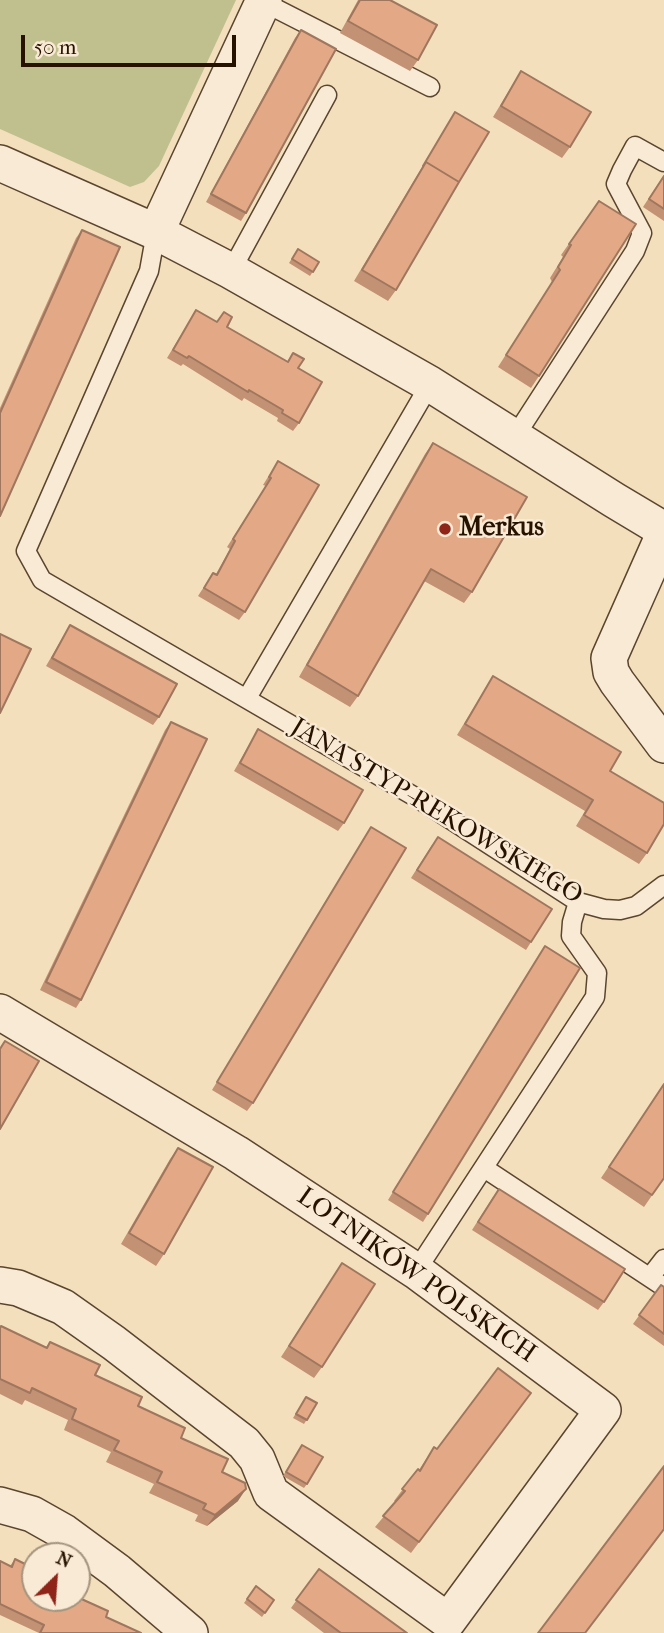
<!DOCTYPE html>
<html>
<head>
<meta charset="utf-8">
<style>
  body { margin:0 }
  #map { position:relative; width:664px; height:1633px; overflow:hidden; background:#f4dfbd; font-family:"IM FELL French Canon",serif }
  canvas { display:block }
  .north { position:absolute; left:21px; top:1542px; width:70px; height:70px; box-sizing:border-box; background:#f8ead4; border:2px solid #a4947f; border-radius:50%; rotate:25deg; font-size:19px; font-weight:700; line-height:28px; text-align:center; color:#271200 }
  .north::after { content:''; display:block; margin:auto; width:24px; height:32px; background:#8f2418; clip-path:polygon(50% 0,100% 100%,50% 72%,0 100%) }
  .scale { position:absolute; left:21px; top:35px; width:215px; height:32px; box-sizing:border-box; border:4px solid #271200; border-top:0; padding-left:9px; font-size:21px; line-height:24px; white-space:nowrap; color:#271200; -webkit-text-stroke:5px #f8ead4; paint-order:stroke }
</style>
</head>
<body>
<div id="map">
<canvas width="664" height="1633"></canvas>
<div class="north">N</div>
<div class="scale">50 m</div>
</div>
<script>
const g = document.querySelector('canvas').getContext('2d');
g.lineJoin = 'round';
function fillPath(path, color) { g.fillStyle = color; g.fill(path, 'evenodd'); }
const toPath = rows => new Path2D(rows.map(r => 'M' + r).join(''));
function strokePath(path, color, width, dash) { g.strokeStyle = color; g.lineWidth = width; g.lineCap = dash ? 'butt' : 'round'; g.setLineDash(dash || []); g.stroke(path); }
function label(font, color, halo, rows, align = 'center') {
  g.font = font + ' "IM FELL French Canon",serif'; g.lineWidth = 5; g.setLineDash([]); g.textBaseline = 'middle'; g.strokeStyle = halo; g.fillStyle = color; for (const [text, x, y, turn = 0] of rows) {
    g.save(); g.translate(x, y); g.rotate((+turn || 0) * Math.PI / 180); g.textAlign = isNaN(turn) ? turn : align; if (halo) g.strokeText(text, 0, 0); g.fillText(text, 0, 0); g.restore();
  }
}
const green = toPath([
  [0,0,236,0,159,166,144,182,130,187,0,129]
]);
const lane = toPath([
  [263,2,430,87],
  [156,232,149,271,26,551,42,580,417,798,578,902,604,909,620,910,636,906,664,885],
  [231,271,327,95],
  [514,438,635,251,642,233,616,184,622,170,635,146,664,162],
  [247,698,430,384],
  [484,1168,664,1287],
  [416,1271,595,997,597,973,571,936,572,922,578,902],
  [650,1277,664,1259]
]);
const street = toPath([
  [0,163,156,232,231,271,430,384,614,500,664,530],
  [156,232,264,0],
  [664,534,609,658,611,672,617,682,664,745],
  [0,1012,236,1153,416,1271,603,1410,448,1621,271,1493,257,1459,244,1443,114,1343,63,1307,18,1288,0,1285],
  [0,1505,32,1514,64,1532,117,1571,190,1633]
]);
const wall = toPath([
  [358,0,390,0,418,60,410,71,340,33],
  [301,30,246,213,241,221,206,202,295,38],
  [521,71,570,147,562,158,493,117],
  [455,112,396,290,388,301,354,281],
  [664,175,664,221,643,207],
  [599,201,539,376,531,388,498,367,552,282,550,278,563,257,561,255],
  [82,230,0,516,0,408,76,238],
  [298,249,319,262,310,276,289,263],
  [196,310,217,322,224,312,227,327,287,362,293,353,298,368,299,423,293,431,277,421,278,418,244,398,242,401,183,364,181,366,167,358],
  [433,443,472,592,464,603,424,581,358,696,350,707,299,677,425,454],
  [278,461,245,612,239,620,198,596,213,573,216,574,230,549,227,547,266,486,263,485],
  [70,625,159,717,153,725,46,666],
  [493,676,610,771,647,853,639,864,576,826,585,811,457,735],
  [171,722,81,1000,76,1008,40,990,165,730],
  [258,729,344,823,338,831,234,771],
  [371,827,253,1103,247,1111,212,1090],
  [432,845,531,942,526,950,411,878],
  [545,946,428,1214,423,1222,388,1200],
  [664,1084,664,1178,644,1207,601,1178],
  [178,1148,164,1254,156,1266,121,1244,170,1159],
  [493,1197,604,1302,598,1310,472,1230],
  [342,1263,322,1367,314,1378,281,1357],
  [661,1285,664,1287,664,1346,633,1324],
  [0,1327,46,1347,50,1342,95,1375,181,1438,222,1472,238,1501,207,1526,195,1521,198,1515,149,1493,154,1484,106,1462,111,1452,64,1430,68,1420,25,1400,22,1405,0,1394],
  [531,1393,411,1553,375,1527,396,1502,394,1501,418,1469,419,1470,434,1447,437,1449],
  [306,1397,317,1403,304,1424,293,1418],
  [299,1449,307,1484,304,1488,283,1476],
  [15,1559,35,1598,106,1617,141,1633,39,1633,0,1615,0,1561,10,1566],
  [319,1569,407,1633,324,1633,291,1608],
  [256,1586,274,1600,262,1617,244,1603]
]);
const shadedWall = toPath([
  [246,1489,238,1501,207,1526,215,1515]
]);
const building = toPath([
  [360,0,390,0,437,25,418,60,348,21,360,0],
  [301,30,336,49,246,213,211,194,301,30],
  [521,71,591,112,570,147,501,106,521,71],
  [455,112,489,132,459,182,426,162,423,166,455,112],
  [426,162,459,182,396,290,362,270,426,162],
  [664,176,664,209,649,199,664,176],
  [599,201,636,224,539,376,506,355,560,270,558,267,571,245,569,244,599,201],
  [82,230,120,247,0,516,0,413,82,230],
  [298,249,319,262,313,272,292,259,298,249],
  [196,310,217,322,224,312,232,317,227,327,288,362,293,353,304,359,298,368,322,382,299,423,282,413,283,410,249,390,248,392,189,356,187,358,173,350,196,310],
  [433,443,527,497,472,592,431,569,358,696,307,665,433,443],
  [278,461,319,485,245,612,204,588,213,573,217,575,235,541,233,539,271,478,269,477,278,461],
  [70,625,177,684,159,717,52,658,70,625],
  [0,634,31,649,0,713,0,634],
  [493,676,621,752,610,771,664,803,664,824,647,853,584,815,593,800,465,724,493,676],
  [171,722,207,739,81,1000,46,982,171,722],
  [258,729,363,790,344,823,240,763,258,729],
  [371,827,406,848,253,1103,217,1082,371,827],
  [438,837,552,909,531,942,417,870,438,837],
  [545,946,580,968,428,1214,393,1192,545,946],
  [5,1041,39,1061,0,1129,0,1049,5,1041],
  [664,1084,664,1178,652,1195,609,1167,664,1084],
  [178,1148,213,1167,164,1254,129,1233,178,1148],
  [499,1189,625,1269,604,1302,478,1222,499,1189],
  [342,1263,375,1284,322,1367,289,1346,342,1263],
  [661,1285,664,1287,664,1334,639,1315,661,1285],
  [1,1326,47,1348,50,1342,100,1365,95,1375,142,1397,138,1406,185,1428,181,1438,228,1459,222,1472,245,1483,246,1489,215,1515,203,1509,206,1504,157,1482,162,1472,114,1450,119,1441,72,1419,76,1409,32,1388,30,1393,0,1379,0,1328,1,1326],
  [498,1368,531,1393,419,1542,383,1516,405,1491,402,1489,418,1469,420,1471,434,1447,437,1449,498,1368],
  [306,1397,317,1403,307,1420,296,1414,306,1397],
  [302,1445,323,1457,307,1484,286,1472,302,1445],
  [664,1466,664,1529,585,1633,538,1633,664,1466],
  [15,1559,35,1569,35,1598,77,1598,77,1597,108,1611,106,1617,141,1633,40,1633,44,1625,0,1604,0,1561,12,1567,15,1559],
  [319,1569,407,1633,341,1633,296,1600,319,1569],
  [256,1586,274,1600,265,1613,247,1599,256,1586]
]);
const markers = [
  [445,529,7,"#8f2418"]
];
const poiNames = [
  ["Merkus",459,529]
];
const streetNames = [
  ["JANA STYP-REKOWSKIEGO",436,812,31],
  ["LOTNIKÓW POLSKICH",416,1276,35]
];
fillPath(green, '#c0c08e');
strokePath(lane, '#5a452f', 21);
strokePath(street, '#5a452f', 38);
strokePath(lane, '#f8ead4', 18);
strokePath(street, '#f8ead4', 35);
fillPath(wall, '#c39173');
fillPath(shadedWall, '#9f765e');
fillPath(building, '#e3a986');
strokePath(building, '#9f765e', 2);
for (const [x, y, r, color] of markers) { const dot = new Path2D(); dot.arc(x, y, r, 0, 2 * Math.PI); g.fillStyle = color; g.fill(dot); strokePath(dot, '#f8ead4', 2.5); }
label('bold 26px', '#271200', '#f8ead4', poiNames, 'left');
label('26px', '#271200', '#f8ead4', streetNames);
</script>
</body>
</html>
